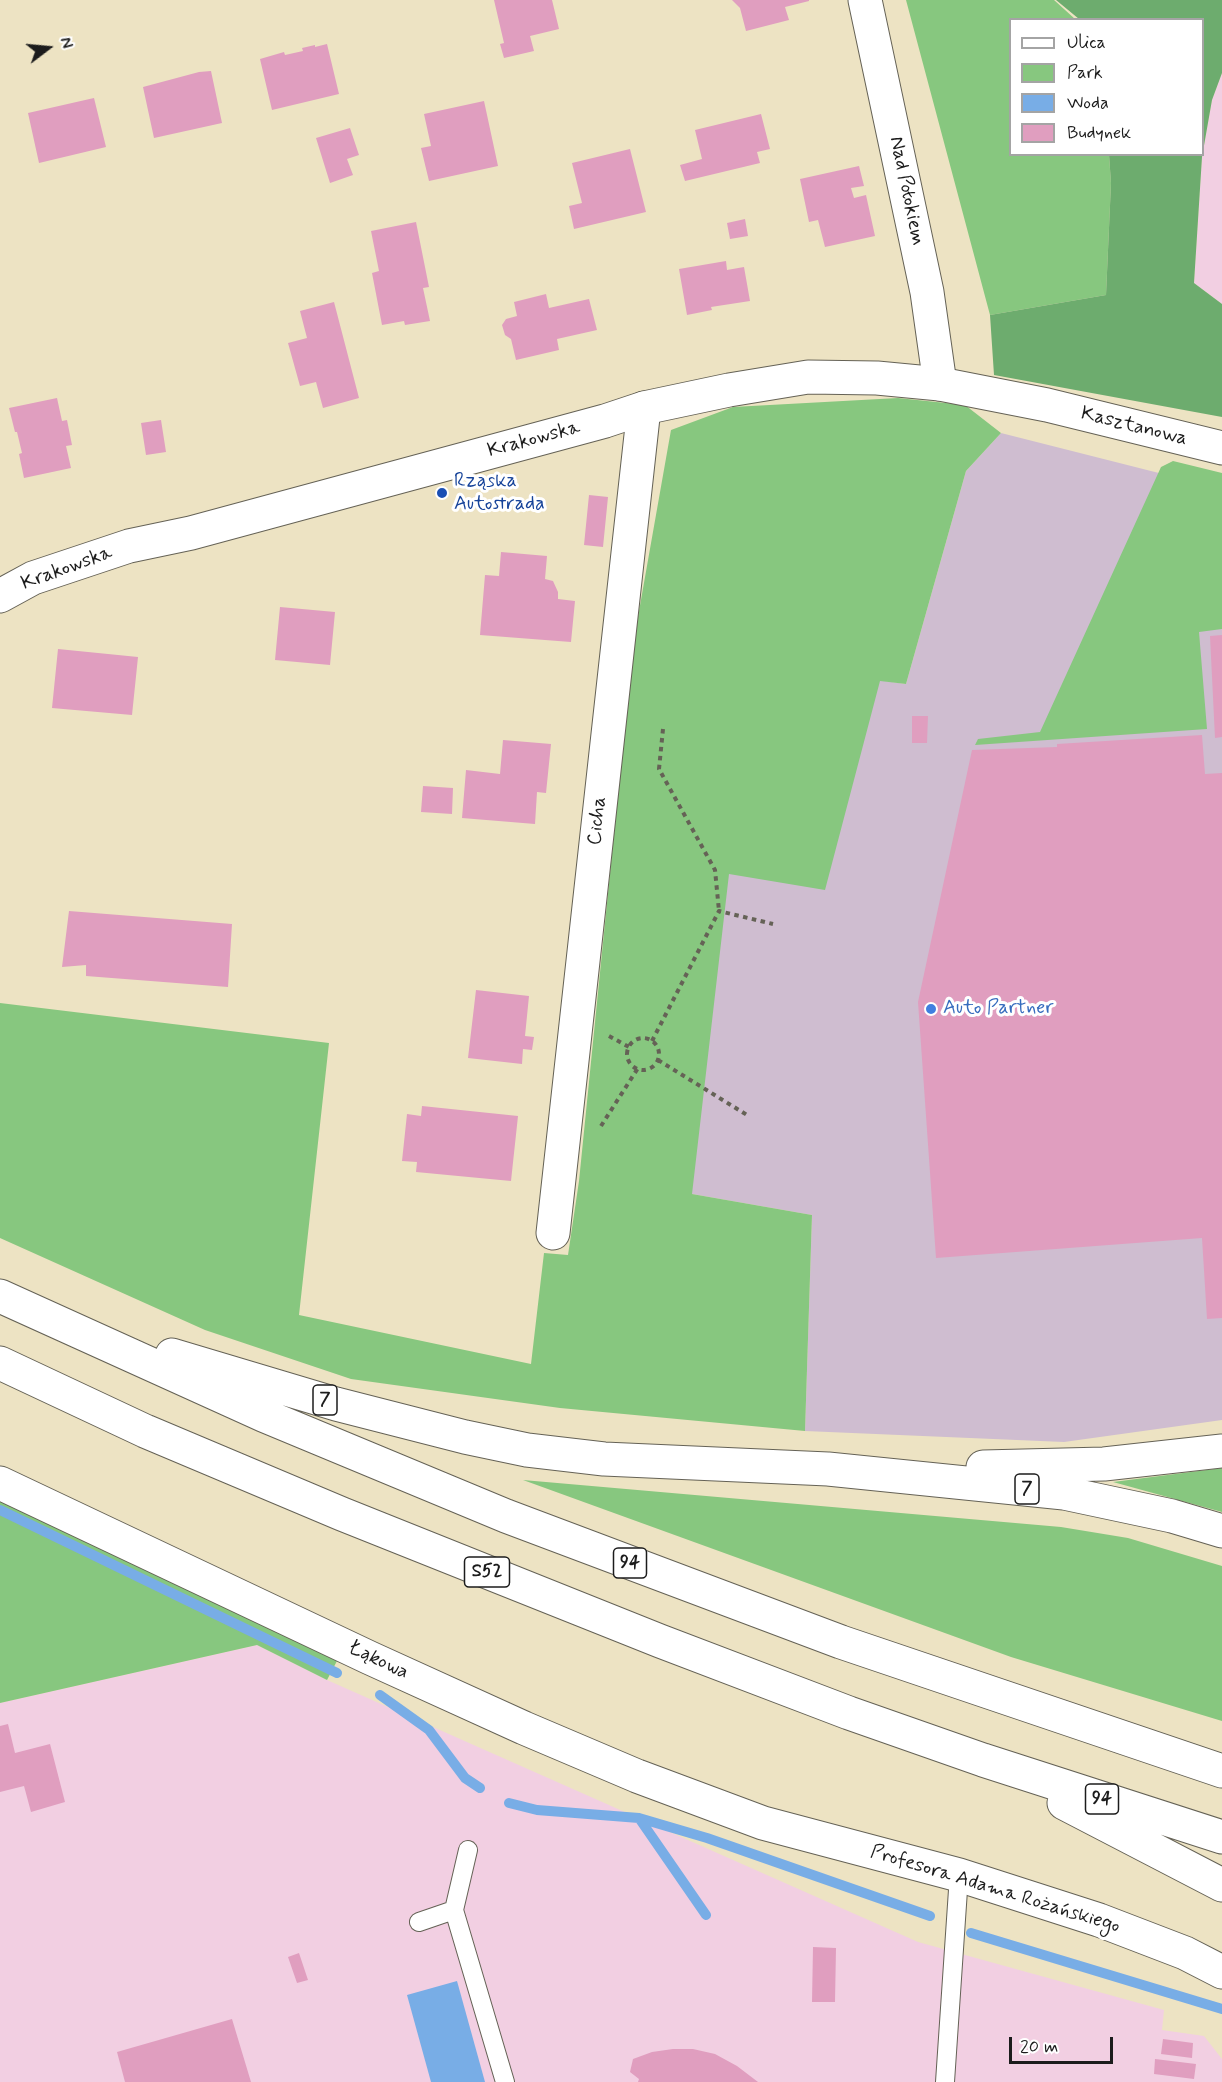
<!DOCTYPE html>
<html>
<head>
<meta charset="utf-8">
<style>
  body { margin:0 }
  #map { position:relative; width:1222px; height:2082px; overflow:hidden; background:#ede3c3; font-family:Mynerve,sans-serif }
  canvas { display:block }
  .legend { position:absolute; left:1009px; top:18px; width:195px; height:138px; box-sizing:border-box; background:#fff; border:2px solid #a4a4a4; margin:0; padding:8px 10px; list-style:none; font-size:18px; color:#1c1c1c }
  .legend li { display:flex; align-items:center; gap:12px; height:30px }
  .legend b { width:30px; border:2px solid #a4a4a4 }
  .north { position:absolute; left:18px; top:18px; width:60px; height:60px; -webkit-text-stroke:4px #fff; paint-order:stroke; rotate:74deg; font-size:16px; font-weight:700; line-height:24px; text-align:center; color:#1c1c1c }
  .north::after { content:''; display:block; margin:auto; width:21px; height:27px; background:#1c1c1c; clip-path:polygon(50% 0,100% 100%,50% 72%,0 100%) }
  .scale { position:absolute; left:1009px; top:2037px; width:104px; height:27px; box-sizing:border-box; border:3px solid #1c1c1c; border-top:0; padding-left:8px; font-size:18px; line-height:21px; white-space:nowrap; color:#1c1c1c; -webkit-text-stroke:4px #fff; paint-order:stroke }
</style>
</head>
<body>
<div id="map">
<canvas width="1222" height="2082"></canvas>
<ul class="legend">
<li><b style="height:8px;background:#fff"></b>Ulica</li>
<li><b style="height:16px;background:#87c77f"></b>Park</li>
<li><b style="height:16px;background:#78ade6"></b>Woda</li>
<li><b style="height:16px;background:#e09ebf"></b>Budynek</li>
</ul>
<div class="north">N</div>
<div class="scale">20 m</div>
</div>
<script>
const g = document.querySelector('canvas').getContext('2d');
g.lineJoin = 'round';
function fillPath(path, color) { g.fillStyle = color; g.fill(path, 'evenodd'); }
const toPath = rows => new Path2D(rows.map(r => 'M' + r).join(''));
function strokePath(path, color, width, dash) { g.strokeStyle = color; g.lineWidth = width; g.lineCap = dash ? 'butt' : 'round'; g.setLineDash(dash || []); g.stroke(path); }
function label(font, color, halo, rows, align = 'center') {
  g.font = font + ' Mynerve,sans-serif'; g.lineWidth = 6; g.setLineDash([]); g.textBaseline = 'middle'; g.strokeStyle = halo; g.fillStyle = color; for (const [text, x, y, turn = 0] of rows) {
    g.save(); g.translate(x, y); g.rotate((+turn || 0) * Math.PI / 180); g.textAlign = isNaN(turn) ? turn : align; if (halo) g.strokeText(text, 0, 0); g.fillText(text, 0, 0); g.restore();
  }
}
const built = toPath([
  [1222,73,1222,304,1194,283,1202,157,1212,100],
  [257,1645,327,1680,918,1942,1164,2010,1162,2030,1204,2036,1222,2059,1222,2082,0,2082,0,1703]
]);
const industrial = toPath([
  [1001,433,1222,489,1222,1420,1064,1442,805,1431,812,1215,692,1194,633,645,906,684,966,471]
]);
const green = toPath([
  [906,0,1054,0,1075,19,1010,20,1010,154,1109,155,1111,183,1106,295,990,315],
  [898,398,965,405,1001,433,966,471,906,684,880,681,825,890,729,874,692,1194,812,1215,805,1431,560,1408,351,1379,205,1330,0,1238,0,1003,329,1043,299,1315,531,1364,544,1253,568,1255,579,1181,633,645,671,430,733,407],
  [1173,461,1222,473,1222,629,1199,632,1207,729,975,745,978,739,1040,732,1161,467],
  [1222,1468,1222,1512,1113,1482],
  [523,1480,1061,1527,1128,1538,1222,1566,1222,1721,1011,1657],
  [0,1501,338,1659,327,1680,257,1645,0,1703]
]);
const forest = toPath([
  [1056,0,1222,0,1222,73,1212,100,1202,157,1194,283,1222,304,1222,417,994,375,990,315,1106,295,1111,183,1109,155,1202,154,1202,20,1079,19]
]);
const water = toPath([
  [457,1981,485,2082,431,2082,407,1995]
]);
const stream = toPath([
  [0,1510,337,1673],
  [380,1695,429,1730,465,1778,480,1788],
  [509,1803,537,1810,639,1818,707,1838,930,1916],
  [639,1818,706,1915],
  [971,1933,1222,2009]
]);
const building = toPath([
  [494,0,552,0,559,29,530,36,534,51,504,58,500,44,504,43],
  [732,0,809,0,809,1,785,7,789,20,746,31,740,8],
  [327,44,339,94,272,110,260,59,284,52,285,55,303,51,302,48,315,45,315,47],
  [211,71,222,123,154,138,143,87,199,72],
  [94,98,106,147,39,163,28,113],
  [484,101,498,166,429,181,421,148,431,146,424,114],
  [761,114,770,149,757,152,760,163,685,181,680,165,702,159,695,130],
  [350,128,359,155,347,159,353,175,330,183,316,138],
  [630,149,646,212,574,229,569,206,582,203,572,163],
  [859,166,864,186,851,188,854,198,866,195,875,236,825,247,818,220,809,222,800,179],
  [745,219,748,236,730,239,727,223],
  [416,222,429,287,423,288,430,321,405,325,404,321,382,325,372,273,379,271,371,231],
  [726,261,727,270,744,267,750,301,711,307,712,310,687,315,679,269],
  [546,294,549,308,589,299,597,330,557,339,559,350,516,360,511,339,505,335,502,325,506,319,517,316,514,302],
  [334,302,359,398,323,408,316,382,300,386,288,343,307,338,300,311],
  [57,398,62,421,67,420,72,445,66,446,71,468,24,478,19,454,22,453,17,432,15,432,9,408],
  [161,420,166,452,146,455,141,423],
  [589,495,608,497,603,547,584,545],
  [501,552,547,556,545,579,553,581,558,592,558,599,575,601,571,642,480,635,485,575,499,576],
  [280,607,335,612,330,665,275,660],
  [1222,635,1222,737,1215,738,1210,636],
  [58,649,138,657,132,715,52,708],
  [912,716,928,716,927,743,912,743],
  [1202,735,1205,774,1222,773,1222,1318,1207,1319,1202,1238,936,1258,918,1002,972,750,1057,747,1057,744],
  [503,740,551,744,546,793,537,792,535,824,462,818,466,770,500,774],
  [423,786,453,788,452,814,421,812],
  [69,911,232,924,228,987,86,976,86,965,62,967],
  [476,990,529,996,525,1036,534,1037,532,1050,523,1049,522,1064,468,1058],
  [422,1106,518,1116,511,1181,416,1172,417,1162,402,1161,407,1114,421,1116],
  [8,1724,15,1753,50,1744,65,1802,31,1812,24,1786,0,1792,0,1726],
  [813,1947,836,1948,835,2002,812,2002],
  [299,1953,308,1980,297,1983,288,1957],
  [232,2019,251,2082,125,2082,117,2052],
  [1163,2039,1193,2043,1192,2058,1161,2054],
  [673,2049,693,2049,715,2054,737,2066,758,2082,638,2082,639,2079,630,2072,633,2059,652,2052],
  [1155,2059,1196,2064,1194,2079,1154,2074]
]);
const path = toPath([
  [663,729,659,769,715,870,719,911],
  [609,1036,629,1047],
  '627 1054a16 16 0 1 1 32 0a16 16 0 1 1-32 0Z',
  [652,1041,719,911,773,924],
  [658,1060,747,1115],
  [601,1126,638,1068]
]);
const service = toPath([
  [468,1850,454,1910,505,2082],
  [419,1922,454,1910],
  [945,2082,959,1875]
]);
const minor = toPath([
  [865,0,927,292,940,384],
  [553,1233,644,408],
  [0,1483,370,1658,524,1728,637,1776,763,1823,959,1875,1099,1920,1185,1953,1222,1972]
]);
const tertiary = toPath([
  [0,596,33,578,129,546,191,533,605,421,644,408,729,390,808,377,877,378,940,384,1047,405,1222,448]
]);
const motorway = toPath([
  [0,1296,263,1415,506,1516,841,1642,1222,1771],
  [172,1355,336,1404,465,1437,527,1450,604,1459,828,1469,1064,1493,1172,1516,1222,1531],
  [0,1363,145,1431,342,1514,660,1641,849,1713,983,1760,1222,1837],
  [983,1467,1104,1464,1222,1451],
  [1064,1803,1222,1885]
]);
const markers = [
  [442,493,6,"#1a4fb4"],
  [931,1009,6,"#3f7fe0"]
];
const shields = [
  [325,1400,24],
  [1027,1489,24],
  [630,1563,33],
  [487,1572,45],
  [1102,1799,33]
];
const shieldNames = [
  ["7",325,1400],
  ["7",1027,1489],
  ["94",630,1563],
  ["S52",487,1572],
  ["94",1102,1799]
];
const streetNames = [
  ["Nad Potokiem",906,191,78],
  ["Kasztanowa",1134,427,14],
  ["Krakowska",534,440,-15],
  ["Krakowska",67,569,-20],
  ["Cicha",598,821,-84],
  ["Łąkowa",378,1661,25],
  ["Profesora Adama Rożańskiego",995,1890,17]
];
const transitNames = [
  ["Rząska",454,482],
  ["Autostrada",454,505]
];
const shopNames = [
  ["Auto Partner",943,1009]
];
fillPath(built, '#f2cfe2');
fillPath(industrial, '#cfbdd0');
fillPath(green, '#87c77f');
fillPath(forest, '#6dac6e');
fillPath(water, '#78ade6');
strokePath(stream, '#78ade6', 10);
fillPath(building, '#e09ebf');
strokePath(service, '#656256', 20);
strokePath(minor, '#656256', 35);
strokePath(tertiary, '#656256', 35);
strokePath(motorway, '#656256', 35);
strokePath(path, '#656256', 4, [4.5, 4.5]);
strokePath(service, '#fff', 18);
strokePath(minor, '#fff', 33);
strokePath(tertiary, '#fff', 33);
strokePath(motorway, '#fff', 33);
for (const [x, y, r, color] of markers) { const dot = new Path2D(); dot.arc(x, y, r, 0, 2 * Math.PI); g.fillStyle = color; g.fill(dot); strokePath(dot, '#fff', 2); }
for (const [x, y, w] of shields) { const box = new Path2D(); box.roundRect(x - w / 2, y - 15, w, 30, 4.5); g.fillStyle = '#fff'; g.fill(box); strokePath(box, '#1c1c1c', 1.5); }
label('bold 18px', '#1c1c1c', null, shieldNames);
label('20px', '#1c1c1c', '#fff', streetNames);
label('20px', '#164399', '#fff', transitNames, 'left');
label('20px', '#366cbe', '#fff', shopNames, 'left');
</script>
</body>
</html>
